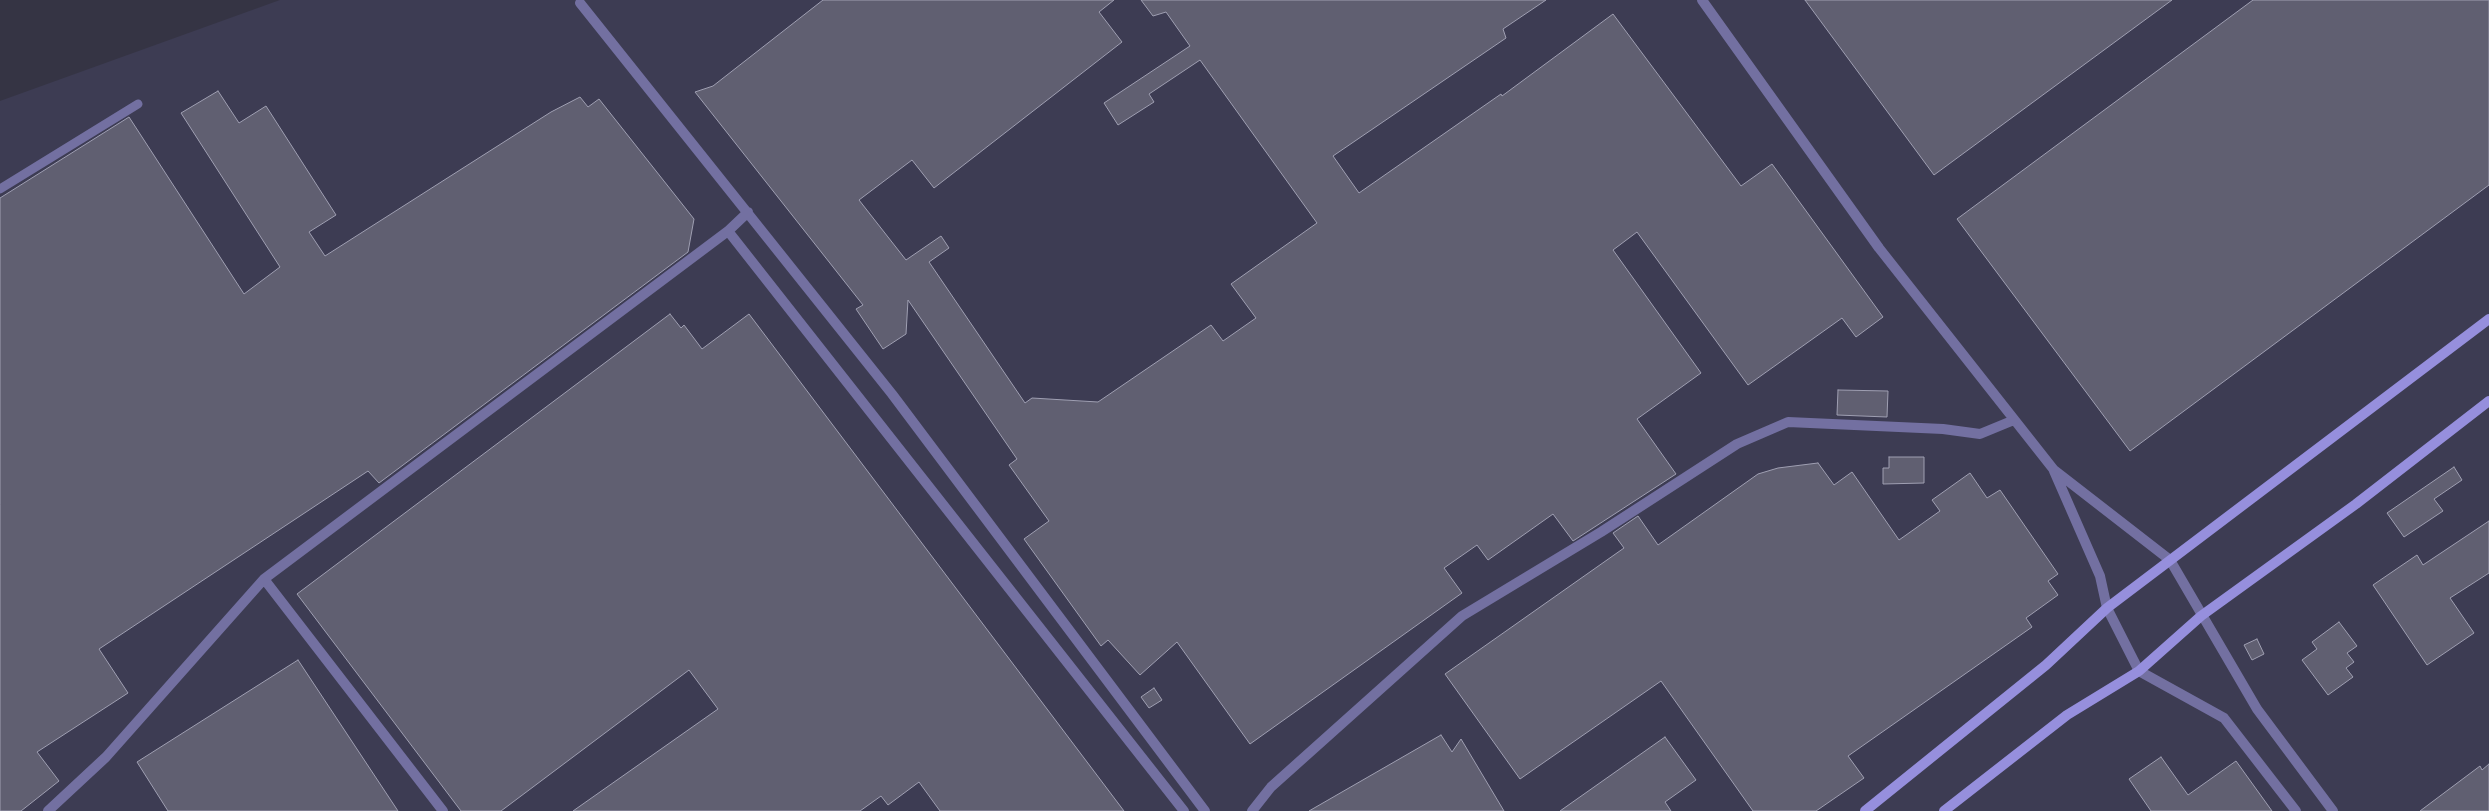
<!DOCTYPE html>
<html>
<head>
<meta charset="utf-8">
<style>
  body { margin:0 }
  canvas { display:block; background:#353444 }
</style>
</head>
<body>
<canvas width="2489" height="811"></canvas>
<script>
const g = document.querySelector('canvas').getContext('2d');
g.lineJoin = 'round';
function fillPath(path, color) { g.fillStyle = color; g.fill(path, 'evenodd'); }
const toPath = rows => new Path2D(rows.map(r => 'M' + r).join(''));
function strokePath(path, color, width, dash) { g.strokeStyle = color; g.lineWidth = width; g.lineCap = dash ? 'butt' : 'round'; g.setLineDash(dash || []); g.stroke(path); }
const built = toPath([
  [280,0,2489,0,2489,811,0,811,0,101]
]);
const building = toPath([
  [823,0,1114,0,1099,12,1122,42,934,188,912,160,859,200,906,260,941,236,949,248,929,262,1025,403,1032,398,1098,402,1211,325,1223,341,1256,318,1231,284,1317,223,1200,60,1149,94,1154,102,1118,125,1104,103,1190,46,1166,12,1153,16,1141,0,1546,0,1503,29,1506,38,1333,156,1359,193,1501,94,1502,96,1613,14,1741,186,1772,164,1883,317,1856,337,1842,318,1748,385,1637,232,1613,250,1701,373,1637,419,1676,474,1573,541,1553,514,1488,560,1477,545,1444,568,1462,593,1250,744,1177,642,1140,675,1108,640,1101,646,1024,539,1049,521,1009,465,1017,459,908,300,906,334,883,349,856,309,863,305,695,92,713,86,823,0],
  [1805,0,2172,0,1934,175,1805,0],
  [2253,0,2489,0,2489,185,2130,451,1957,219,2253,0],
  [218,91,239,123,266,106,336,215,309,232,325,256,551,112,580,97,588,107,599,99,694,219,688,252,379,483,368,471,99,649,128,693,37,752,59,781,21,811,0,811,0,198,129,117,244,294,280,267,181,113,218,91],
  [670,314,681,328,684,325,702,349,749,314,1124,811,940,811,919,782,888,805,881,796,860,811,573,811,718,709,689,670,501,811,461,811,297,594,670,314],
  [1838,390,1888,391,1887,417,1837,415,1838,390],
  [1889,457,1924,457,1924,483,1883,484,1883,468,1889,468,1889,457],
  [1818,463,1834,485,1852,472,1899,540,1940,511,1932,500,1970,473,1987,498,2000,490,2058,574,2048,581,2058,595,2026,618,2032,627,1848,756,1864,778,1816,811,1753,811,1661,681,1520,779,1445,674,1624,548,1613,533,1638,516,1658,545,1758,474,1778,468,1818,463],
  [2454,467,2462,480,2434,499,2443,511,2404,537,2387,513,2454,467],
  [2489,521,2489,573,2450,598,2474,633,2427,665,2373,585,2417,555,2423,565,2489,521],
  [2339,622,2357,646,2347,653,2354,662,2346,668,2353,677,2328,695,2302,660,2317,649,2312,642,2339,622],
  [2257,639,2264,654,2252,660,2244,645,2257,639],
  [298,660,398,811,168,811,137,762,298,660],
  [1154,688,1162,700,1149,708,1141,697,1154,688],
  [1441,735,1452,752,1461,739,1504,811,1309,811,1441,735],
  [1665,737,1696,780,1665,802,1671,811,1560,811,1665,737],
  [2161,757,2188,795,2236,761,2272,811,2151,811,2129,779,2161,757],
  [2489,764,2489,811,2420,811,2480,766,2482,770,2489,764]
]);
const lane = toPath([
  [0,189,138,104]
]);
const street = toPath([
  [1702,0,1879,248,2054,470,2170,560,2257,709,2333,811],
  [580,3,892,394,1205,811],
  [728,231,1184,811],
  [2054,471,2100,576,2107,608,2139,671,2224,718,2296,811],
  [264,579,443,811],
  [48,811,106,757,264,579,728,231,748,212],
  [1252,811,1271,787,1462,616,1601,532,1737,444,1788,422,1943,429,1980,434,2014,420]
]);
const secondary = toPath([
  [1865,811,2046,665,2107,608,2489,319],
  [1944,811,2067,715,2139,671,2201,616,2356,504,2489,401]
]);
fillPath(built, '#3d3c53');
fillPath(building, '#605f71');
strokePath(building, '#9f9fb2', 1);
strokePath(lane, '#7370a1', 9);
strokePath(street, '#7370a1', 10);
strokePath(secondary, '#968fdd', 10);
</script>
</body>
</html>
